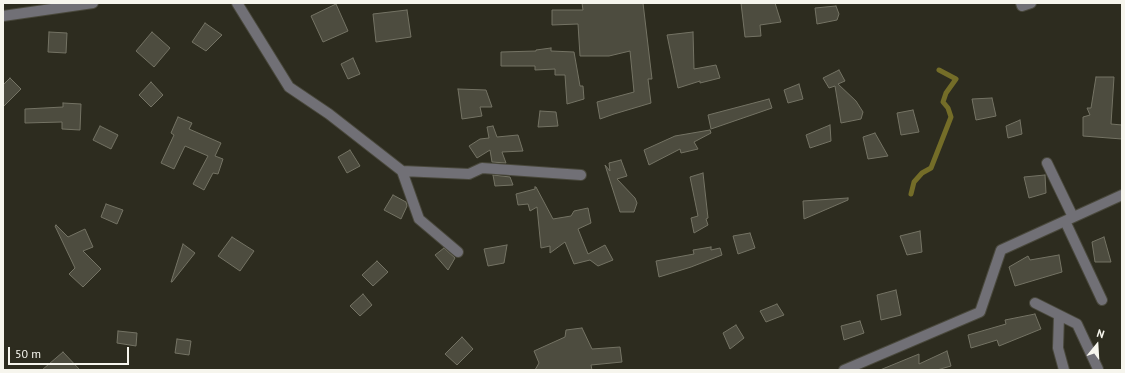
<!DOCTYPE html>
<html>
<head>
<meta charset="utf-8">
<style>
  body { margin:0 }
  #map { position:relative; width:1125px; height:373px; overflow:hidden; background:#2d2c1f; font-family:"PT Sans",sans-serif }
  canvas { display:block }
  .frame { position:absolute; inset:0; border:4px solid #f6f5ed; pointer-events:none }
  .north { position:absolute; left:1077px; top:325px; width:40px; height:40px; -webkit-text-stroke:3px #2d2c1f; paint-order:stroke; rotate:18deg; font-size:11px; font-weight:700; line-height:16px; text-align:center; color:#f6f5ed }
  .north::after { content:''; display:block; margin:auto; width:14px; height:18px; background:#f6f5ed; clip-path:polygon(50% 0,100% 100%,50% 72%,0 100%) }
  .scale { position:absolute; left:8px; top:347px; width:121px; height:18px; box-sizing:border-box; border:2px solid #f6f5ed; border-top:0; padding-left:5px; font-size:12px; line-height:14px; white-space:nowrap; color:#f6f5ed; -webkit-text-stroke:3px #2d2c1f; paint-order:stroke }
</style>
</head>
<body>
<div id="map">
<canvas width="1125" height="373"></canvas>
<div class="frame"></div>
<div class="north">N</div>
<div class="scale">50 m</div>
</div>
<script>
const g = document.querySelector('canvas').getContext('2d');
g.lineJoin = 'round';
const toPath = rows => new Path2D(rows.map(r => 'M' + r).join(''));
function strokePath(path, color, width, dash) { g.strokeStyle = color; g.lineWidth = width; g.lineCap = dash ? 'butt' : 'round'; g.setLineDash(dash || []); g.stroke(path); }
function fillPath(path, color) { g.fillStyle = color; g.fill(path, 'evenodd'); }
const stream = toPath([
  [911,194,914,182,922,173,931,168,951,117,948,108,943,102,946,93,956,79,939,70]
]);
const building = toPath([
  [582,3,643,3,652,79,648,79,651,103,614,114,600,119,597,102,634,92,630,51,609,56,580,56,578,24,552,25,552,10,583,10,582,3],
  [741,3,775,3,781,22,760,25,761,36,745,37,741,3],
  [336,4,348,31,323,42,311,16,336,4],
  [836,6,839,14,837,20,817,24,815,8,836,6],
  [407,10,411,37,376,42,373,14,407,10],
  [205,23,222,35,206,51,192,42,205,23],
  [49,32,67,33,66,53,48,52,49,32],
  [152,32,170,48,154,67,136,51,152,32],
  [693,32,694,69,716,65,720,78,700,83,700,81,678,88,667,35,693,32],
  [551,48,551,51,574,52,580,86,583,86,584,99,567,104,565,75,555,75,555,69,535,70,535,66,501,66,501,52,536,51,536,50,551,48],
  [353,58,360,74,348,79,341,64,353,58],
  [839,70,845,81,838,84,856,101,863,112,861,119,841,123,835,86,829,88,823,78,839,70],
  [1096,77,1114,77,1111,124,1122,125,1122,139,1083,136,1083,117,1090,115,1087,108,1091,108,1096,77],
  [10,78,21,89,3,107,3,85,10,78],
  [151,82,163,95,151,107,139,95,151,82],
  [799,84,803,99,788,103,784,90,799,84],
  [458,89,486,90,492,107,480,107,482,116,462,119,458,89],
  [992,98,996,116,976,120,972,99,992,98],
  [769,99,772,108,711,129,708,115,769,99],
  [63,103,81,104,80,130,62,129,62,122,25,123,25,109,63,107,63,103],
  [913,110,919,132,901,135,897,113,913,110],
  [540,111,556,112,558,126,538,127,540,111],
  [178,117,192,123,189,129,221,143,215,156,223,159,218,174,213,173,204,190,193,184,208,156,185,146,174,169,161,163,174,135,171,133,178,117],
  [1020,120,1022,134,1008,138,1006,126,1020,120],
  [830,125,831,141,810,148,806,135,830,125],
  [100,126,118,135,111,149,93,140,100,126],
  [493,126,497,137,518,135,523,151,502,152,506,163,492,162,490,150,477,158,469,146,480,139,489,138,487,127,493,126],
  [710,130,711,133,694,142,698,149,681,153,680,149,649,165,644,150,675,136,710,130],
  [875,133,888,156,868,159,863,137,875,133],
  [350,150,360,166,347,173,338,157,350,150],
  [621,160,627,176,617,179,635,198,637,203,634,212,620,212,605,165,610,171,609,163,621,160],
  [703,173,708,218,706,219,708,225,694,233,691,218,698,216,690,177,703,173],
  [493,175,510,177,513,185,495,186,493,175],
  [1045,175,1046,193,1029,198,1024,177,1045,175],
  [535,187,536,187,553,219,571,216,574,211,588,208,591,223,578,229,588,254,605,245,613,260,598,266,590,260,574,264,565,242,550,253,550,246,541,248,537,207,530,211,528,204,518,205,516,194,535,189,535,187],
  [393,195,406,202,407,206,401,219,384,210,393,195],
  [848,198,848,200,804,219,803,201,848,198],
  [106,204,123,210,117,224,101,217,106,204],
  [56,225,68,237,85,229,93,247,83,251,101,269,83,287,69,274,75,268,55,226,56,225],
  [920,231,922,252,907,255,900,236,920,231],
  [750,233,755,248,738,254,733,236,750,233],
  [232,237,254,251,240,271,218,256,232,237],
  [1104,237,1111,262,1095,262,1092,242,1104,237],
  [183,244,195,253,172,282,171,282,183,244],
  [507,245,504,263,488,266,484,249,507,245],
  [711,247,711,250,720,248,722,255,691,267,659,277,656,261,694,254,693,250,711,247],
  [444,248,455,258,448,270,435,255,444,248],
  [1059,255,1062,272,1015,286,1009,267,1028,256,1030,260,1059,255],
  [377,261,388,272,373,286,362,275,377,261],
  [896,290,901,315,881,320,877,295,896,290],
  [363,294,372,305,360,316,350,306,363,294],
  [777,304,784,315,766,322,760,311,777,304],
  [1035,314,1041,329,999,346,997,340,971,348,968,335,1006,324,1005,320,1035,314],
  [860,321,864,333,844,340,841,326,860,321],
  [736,325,744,338,730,349,723,333,736,325],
  [582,328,592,349,620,347,622,362,591,365,592,370,535,370,539,363,534,351,565,337,566,330,582,328],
  [118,331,137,333,136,346,117,343,118,331],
  [462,337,473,349,457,365,445,354,462,337],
  [177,339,191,341,189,355,175,353,177,339],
  [947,351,951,366,937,370,880,370,919,354,919,364,947,351],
  [63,352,80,370,42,370,63,352]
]);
const minor = toPath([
  [237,3,289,87,329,114,402,171,419,219,458,252],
  [1021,3,1022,6,1031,3],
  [3,16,93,3],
  [1047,163,1073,217],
  [402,171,469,174,482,168,581,175],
  [1065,221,1102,300],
  [1035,303,1077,324,1098,369],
  [1059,316,1058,348,1064,370],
  [844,370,980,312,1001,250,1122,195]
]);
strokePath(stream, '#746d28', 5);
fillPath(building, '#4d4c3f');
strokePath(building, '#747364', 1);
strokePath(minor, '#49483c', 12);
strokePath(minor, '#717076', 10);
</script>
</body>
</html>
